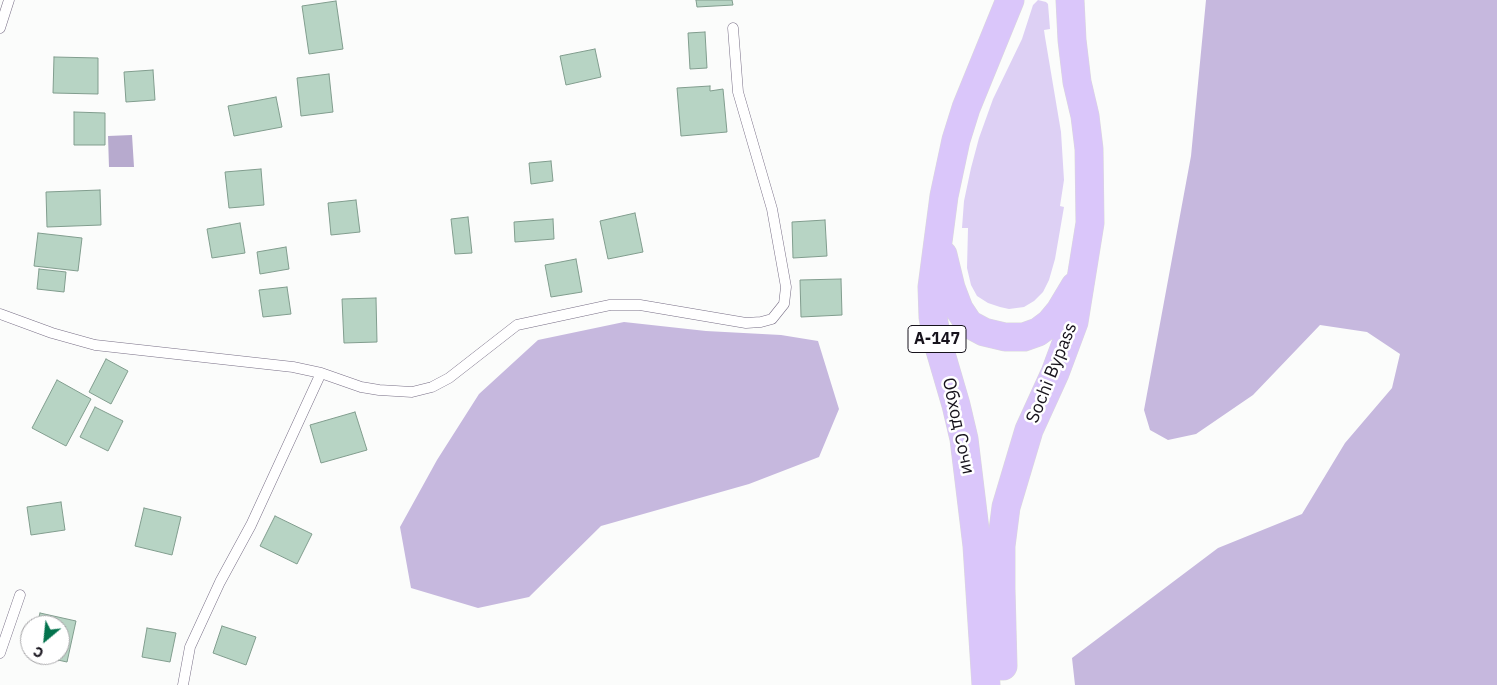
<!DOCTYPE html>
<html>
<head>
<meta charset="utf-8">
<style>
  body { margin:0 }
  #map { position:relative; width:1497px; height:685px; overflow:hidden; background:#fbfcfb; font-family:"IBM Plex Sans",sans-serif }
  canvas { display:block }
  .north { position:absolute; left:20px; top:615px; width:50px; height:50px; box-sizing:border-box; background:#fff; border:1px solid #a2a1a4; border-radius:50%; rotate:208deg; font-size:14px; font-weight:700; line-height:20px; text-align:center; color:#17131c }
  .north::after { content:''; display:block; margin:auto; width:18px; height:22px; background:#03734d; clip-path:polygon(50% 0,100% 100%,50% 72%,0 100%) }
</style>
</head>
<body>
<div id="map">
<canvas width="1497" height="685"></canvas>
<div class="north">С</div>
</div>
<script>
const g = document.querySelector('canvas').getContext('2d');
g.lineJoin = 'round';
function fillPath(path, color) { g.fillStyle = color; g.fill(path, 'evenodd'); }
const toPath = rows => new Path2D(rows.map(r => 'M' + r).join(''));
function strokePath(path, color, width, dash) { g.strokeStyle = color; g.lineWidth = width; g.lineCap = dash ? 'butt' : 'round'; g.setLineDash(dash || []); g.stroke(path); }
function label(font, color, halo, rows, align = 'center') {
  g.font = font + ' "IBM Plex Sans",sans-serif'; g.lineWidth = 5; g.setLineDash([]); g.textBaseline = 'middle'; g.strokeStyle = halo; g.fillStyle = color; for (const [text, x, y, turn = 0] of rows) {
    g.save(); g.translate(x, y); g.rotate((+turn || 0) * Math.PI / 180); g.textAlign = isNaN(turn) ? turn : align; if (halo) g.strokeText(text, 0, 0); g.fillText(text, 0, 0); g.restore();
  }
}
const green = toPath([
  [1038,0,1046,2,1048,4,1050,29,1044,30,1045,37,1061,132,1064,180,1060,206,1064,207,1055,259,1049,280,1043,292,1034,301,1024,307,1009,309,1000,307,988,303,977,296,971,285,967,268,968,228,962,228,964,201,971,168,979,138,993,99,1022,39,1033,5]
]);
const forest = toPath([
  [1206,0,1497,0,1497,685,1075,685,1072,658,1218,548,1302,514,1345,443,1392,388,1400,354,1367,332,1320,325,1253,395,1196,434,1168,440,1150,430,1144,410,1191,156],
  [624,322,706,331,781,335,818,341,839,409,819,457,749,484,601,526,529,597,478,608,411,588,400,527,437,460,479,394,538,340]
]);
const water = toPath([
  [132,135,134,167,109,167,108,136]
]);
const building = toPath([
  [696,0,732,0,733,5,697,7,696,0],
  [336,1,343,49,309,54,302,6,336,1],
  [705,32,707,68,690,69,688,33,705,32],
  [595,49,601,77,566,85,560,56,595,49],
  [54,57,98,58,98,94,53,93,54,57],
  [153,70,155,100,126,102,124,72,153,70],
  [329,74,333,112,301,116,297,78,329,74],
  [710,86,710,91,723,89,727,132,681,136,677,88,710,86],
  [276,97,282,127,234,136,228,106,276,97],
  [74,112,105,113,105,145,74,145,74,112],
  [551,161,553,181,531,184,529,163,551,161],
  [261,169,264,205,229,208,225,172,261,169],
  [100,190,101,225,47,227,46,192,100,190],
  [356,200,360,232,331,235,328,203,356,200],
  [635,213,643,252,608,259,600,221,635,213],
  [468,217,472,253,455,254,451,219,468,217],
  [553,219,554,239,515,242,514,222,553,219],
  [825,220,827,256,793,258,792,222,825,220],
  [240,223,245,253,212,258,207,229,240,223],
  [38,233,82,238,78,271,34,266,38,233],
  [286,247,289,269,260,274,257,252,286,247],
  [576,259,582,292,551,297,545,265,576,259],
  [39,269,66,272,64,292,37,289,39,269],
  [841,279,842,315,801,317,800,280,841,279],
  [287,287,291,314,263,317,259,290,287,287],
  [376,298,377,342,344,343,342,299,376,298],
  [106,359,128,371,111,404,89,392,106,359],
  [57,380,91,399,66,446,32,428,57,380],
  [95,407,123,421,108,451,80,437,95,407],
  [355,412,367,450,321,463,310,425,355,412],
  [61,502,65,530,31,535,27,507,61,502],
  [144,508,181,517,172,555,135,546,144,508],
  [275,516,312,534,297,564,260,546,275,516],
  [40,613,76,621,67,662,35,655,60,655,60,625,37,625,40,613],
  [222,626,256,637,246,665,213,653,222,626],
  [147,628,176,633,170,662,142,657,147,628]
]);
const service = toPath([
  [0,28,9,0],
  [0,314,52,333,95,345,293,367,321,373,361,387,379,390,412,392,432,387,449,378,517,325,610,305,640,305,746,323,761,322,772,319,784,304,786,287,772,209,738,92,733,28],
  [0,653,20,595],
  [183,685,190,647,220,582,251,525,321,373]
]);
const trunk = toPath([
  [943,255,951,288,959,309,969,324,984,332,1005,337,1024,337,1038,332,1050,323,1060,311,1075,286],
  [1003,666,1001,589,1001,546,1006,507,1029,430,1055,373,1074,322,1090,223,1089,149,1085,116,1077,82,1072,40,1070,0],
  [986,685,977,546,964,439,956,405,937,340,933,317,932,287,944,196,956,140,966,108,1010,0]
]);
const shields = [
  [937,339,58]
];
const shieldNames = [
  ["А-147",937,339]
];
const streetNames = [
  ["Sochi Bypass",1052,373,-68],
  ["Обход Сочи",958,426,78]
];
fillPath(green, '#ddd0f4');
fillPath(forest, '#c6b8de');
fillPath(water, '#b7aace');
fillPath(building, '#b7d4c4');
strokePath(building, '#819d8e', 1);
strokePath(service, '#786f86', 11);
strokePath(trunk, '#dad9db', 29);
strokePath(service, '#fff', 10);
strokePath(trunk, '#dac6fa', 28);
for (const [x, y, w] of shields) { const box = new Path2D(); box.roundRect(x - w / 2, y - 13.5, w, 27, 4); g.fillStyle = '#fff'; g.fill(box); strokePath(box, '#17131c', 1); }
label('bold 16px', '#17131c', null, shieldNames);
label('18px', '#17131c', '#fff', streetNames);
</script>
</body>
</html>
